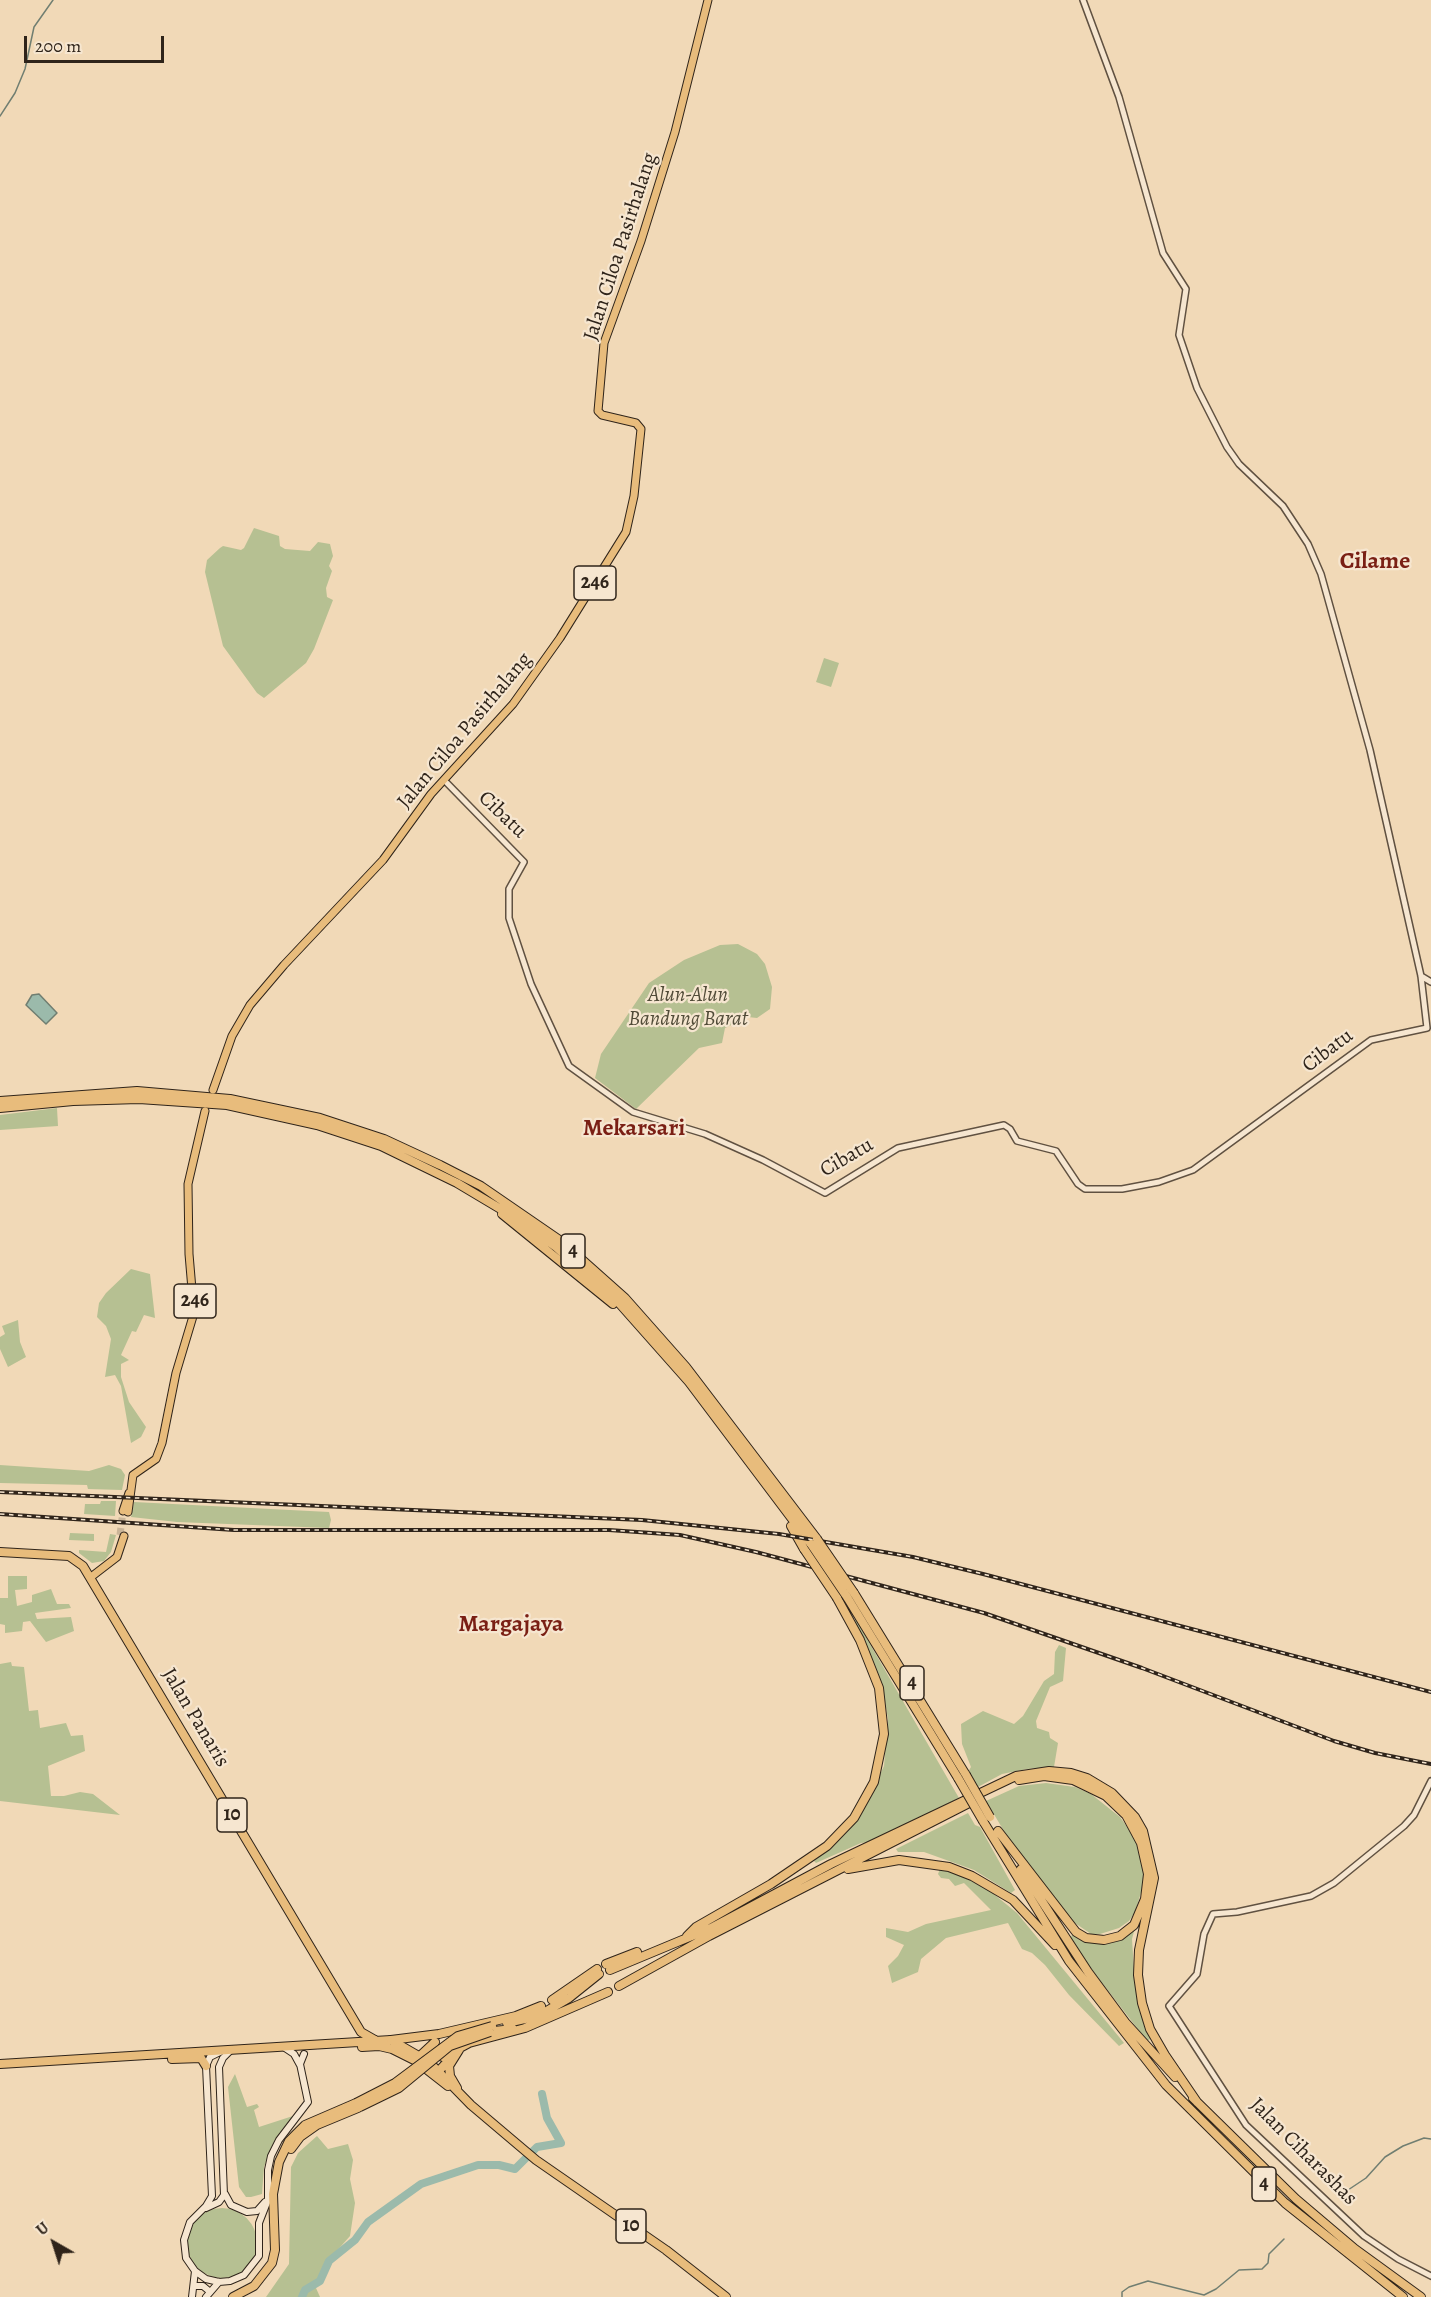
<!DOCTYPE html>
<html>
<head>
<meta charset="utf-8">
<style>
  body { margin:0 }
  #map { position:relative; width:1431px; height:2297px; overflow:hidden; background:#f1d9b7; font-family:Alegreya,serif }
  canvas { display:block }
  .north { position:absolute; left:24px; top:2213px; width:60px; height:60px; -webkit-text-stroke:4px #f6e6d0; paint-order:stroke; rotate:321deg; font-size:16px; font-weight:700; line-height:24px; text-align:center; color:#2f241a }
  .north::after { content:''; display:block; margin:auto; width:21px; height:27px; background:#2f241a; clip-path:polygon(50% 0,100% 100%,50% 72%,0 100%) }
  .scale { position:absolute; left:24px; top:36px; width:140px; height:27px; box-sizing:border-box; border:3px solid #2f241a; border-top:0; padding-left:8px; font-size:18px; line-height:21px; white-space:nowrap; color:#2f241a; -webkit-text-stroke:4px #f6e6d0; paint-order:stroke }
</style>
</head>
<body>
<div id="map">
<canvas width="1431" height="2297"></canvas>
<div class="north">U</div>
<div class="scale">200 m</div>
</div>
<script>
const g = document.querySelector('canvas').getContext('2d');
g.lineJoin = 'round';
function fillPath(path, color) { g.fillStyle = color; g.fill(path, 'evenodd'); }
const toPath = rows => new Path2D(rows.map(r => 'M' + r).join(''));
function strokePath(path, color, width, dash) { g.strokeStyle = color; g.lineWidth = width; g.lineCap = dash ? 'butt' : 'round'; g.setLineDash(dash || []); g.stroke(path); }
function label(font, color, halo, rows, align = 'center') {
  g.font = font + ' Alegreya,serif'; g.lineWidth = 4.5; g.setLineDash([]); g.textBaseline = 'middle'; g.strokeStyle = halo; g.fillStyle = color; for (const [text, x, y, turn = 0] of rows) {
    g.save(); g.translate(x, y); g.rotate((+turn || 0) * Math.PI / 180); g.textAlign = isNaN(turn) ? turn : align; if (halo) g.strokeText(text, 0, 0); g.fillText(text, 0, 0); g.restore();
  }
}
const green = toPath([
  [254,528,279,536,280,546,285,549,310,551,318,542,330,544,333,556,329,566,332,571,326,588,327,597,333,600,314,649,306,663,264,698,257,693,223,646,205,572,207,560,220,548,223,546,241,550,244,548],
  [824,658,839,663,831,687,816,682],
  [738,944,757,954,765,964,772,987,770,1009,757,1018,748,1017,725,1028,722,1043,699,1048,636,1109,595,1078,601,1054,649,983,684,960,720,945],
  [57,1108,58,1126,0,1130,0,1115],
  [131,1269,150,1274,155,1318,144,1315,136,1332,132,1331,121,1355,129,1360,121,1364,121,1377,129,1402,146,1427,141,1437,131,1443,121,1386,115,1375,105,1377,111,1339,106,1326,97,1317,99,1303,106,1293],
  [18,1320,20,1342,26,1357,8,1367,0,1349,0,1337,5,1334,2,1326],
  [0,1465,89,1471,109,1465,121,1469,125,1475,122,1490,88,1489,87,1485,0,1483],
  [101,1501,116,1501,115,1516,84,1514,85,1504,100,1504],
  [134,1502,329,1512,331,1520,329,1528,177,1522,131,1517],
  [70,1533,94,1534,94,1541,69,1540],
  [110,1534,116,1535,111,1552,104,1561,92,1563,79,1553,79,1550,106,1552],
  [8,1576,27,1576,27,1589,15,1590,17,1606,32,1602,32,1595,51,1589,57,1604,69,1604,71,1608,35,1613,37,1619,71,1617,74,1631,46,1642,30,1621,23,1622,22,1631,5,1633,5,1625,0,1624,0,1598,8,1598],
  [856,1620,959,1798,870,1842,861,1843,816,1863,814,1861,845,1834,864,1808,884,1766,888,1719,883,1690,853,1622],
  [1059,1645,1066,1648,1063,1681,1050,1687,1036,1721,1037,1728,1049,1732,1050,1738,1058,1743,1054,1767,1027,1769,1002,1774,978,1787,968,1772,971,1767,962,1744,961,1724,983,1711,1014,1724,1023,1716,1044,1681,1054,1674,1055,1652],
  [11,1662,12,1666,24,1667,29,1711,38,1710,40,1728,66,1723,71,1736,83,1735,85,1751,48,1766,51,1796,64,1796,80,1792,93,1794,120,1815,0,1801,0,1664],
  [1046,1783,1075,1787,1091,1794,1120,1817,1135,1838,1143,1865,1144,1883,1135,1912,1129,1921,1119,1928,1100,1934,1091,1934,1069,1919,1013,1846,986,1801,1019,1786],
  [968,1813,975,1825,980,1827,1015,1890,1011,1893,974,1870,924,1852,898,1852,896,1849],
  [940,1869,960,1875,990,1891,1017,1913,1124,2043,1119,2046,1069,1995,1045,1965,1032,1953,1022,1949,1008,1923,946,1938,921,1959,918,1972,892,1983,888,1966,898,1956,904,1945,886,1937,886,1928,908,1932,926,1924,991,1910,964,1883,955,1886,949,1879,941,1878,938,1874],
  [1135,1928,1132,1939,1135,1986,1152,2038,1147,2041,1069,1940,1072,1935,1093,1943],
  [235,2074,247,2107,257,2104,259,2107,254,2110,259,2127,296,2115,270,2151,264,2167,262,2194,251,2197,246,2197,239,2187,228,2087],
  [317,2136,328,2149,348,2144,353,2160,350,2179,355,2203,350,2236,327,2262,319,2278,310,2285,316,2288,320,2297,266,2297,289,2264,291,2167,298,2153],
  '187 2243a35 35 0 1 1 70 0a35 35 0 1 1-70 0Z'
]);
const water = toPath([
  [39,994,57,1013,46,1024,26,1005,32,995,39,994]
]);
const stream = toPath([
  [0,116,15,93,25,69,34,27,53,0],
  [1342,2194,1366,2178,1385,2157,1403,2146,1424,2138,1431,2139],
  [1122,2297,1122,2292,1129,2287,1148,2281,1204,2295,1216,2289,1239,2270,1262,2269,1268,2263,1269,2254,1284,2239]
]);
const river = toPath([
  [302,2297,305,2290,320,2281,329,2261,355,2240,368,2222,421,2184,478,2165,499,2165,515,2169,537,2147,561,2143,547,2118,542,2094]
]);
const primaryTunnel = toPath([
  [120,1535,123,1511]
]);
const tertiary = toPath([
  [444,780,524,862,509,889,509,918,531,984,569,1066,633,1112,705,1134,763,1160,825,1193,898,1148,1004,1125,1010,1129,1017,1141,1056,1151,1078,1184,1085,1189,1122,1189,1159,1182,1193,1170,1371,1040,1427,1028,1421,976,1370,750,1321,574,1308,544,1283,506,1239,464,1227,447,1197,388,1179,335,1186,289,1163,253,1119,97,1083,0],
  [1421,976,1431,982],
  [1431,1781,1414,1815,1404,1826,1334,1883,1311,1896,1237,1912,1213,1914,1204,1934,1197,1974,1169,2006,1246,2125,1364,2236,1398,2259,1431,2276]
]);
const secondary = toPath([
  [285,2048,294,2054,300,2065],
  [220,2052,210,2057,206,2066,212,2196,206,2206,190,2222,184,2240,186,2258,195,2271,206,2279,219,2282,230,2281,244,2275,259,2256,259,2223,268,2200,268,2170,271,2156,279,2140,308,2102,300,2064,304,2054],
  [225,2194,231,2205,247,2212,257,2211,265,2202],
  [206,2208,219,2202,224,2195,219,2067,223,2058,229,2052],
  [195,2286,203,2286,209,2291],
  [192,2297,195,2271],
  [206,2297,219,2282]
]);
const primary = toPath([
  [213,1090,232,1036,250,1005,284,965,383,860,431,794,513,704,560,638,626,532,634,496,641,429,636,423,602,415,598,411,604,343,641,241,675,132,708,0],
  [123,1511,129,1493],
  [128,1512,133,1475,156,1459,162,1443,176,1373,194,1313,189,1254,188,1184,205,1111],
  [91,1577,117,1557,124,1536]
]);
const trunk = toPath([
  [0,1552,69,1556,83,1566,361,2032,375,2040],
  [362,2047,379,2046,392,2049,416,2061,448,2086],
  [172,2059,201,2058,206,2066],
  [0,2064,391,2040,429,2062,471,2105,536,2160,666,2250,726,2297]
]);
const motorway = toPath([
  [0,1101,137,1091,230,1099,320,1118,384,1139,440,1165,481,1186,561,1241,625,1298,686,1367,817,1539],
  [0,1108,73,1101,139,1099,227,1105,317,1125,381,1146,457,1183,514,1217,556,1247,619,1303,689,1382,811,1544],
  [502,1214,613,1304],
  [791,1526,804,1549],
  [854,1593,966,1775],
  [847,1597,958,1778],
  [983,1821,1069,1961,1166,2085,1285,2203,1403,2297],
  [998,1831,1076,1932,1086,1938,1104,1940,1120,1936,1134,1925,1145,1899,1148,1874,1141,1843,1126,1815,1106,1796,1073,1780,1044,1776,1019,1780],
  [848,1869,899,1860,949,1867,972,1876,1013,1900,1055,1945],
  [1021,1869,1088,1972,1125,2022,1175,2077],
  [687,1936,696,1927,771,1884,827,1846,854,1818,874,1782,884,1734,879,1688,860,1640,837,1598],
  [606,1964,637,1952],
  [610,1970,711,1928,831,1864,1016,1776,1049,1771,1071,1773,1087,1778,1112,1793,1135,1817,1143,1831,1154,1878,1139,1950,1138,1975,1142,2003,1150,2029,1165,2055,1197,2102],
  [619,1986,709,1936,977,1799],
  [552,2000,597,1969],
  [507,2023,538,2016,569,1998,599,1974],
  [494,2031,513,2029],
  [391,2040,439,2034,516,2016,541,2006],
  [434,2043,434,2054,443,2057,469,2043,525,2028,608,1992],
  [420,2056,435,2042],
  [435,2075,451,2058],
  [457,2088,450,2076,449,2066,459,2050],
  [1193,2098,1296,2199,1355,2249,1421,2297],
  [291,2149,300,2137,317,2125,358,2108],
  [233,2297,254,2286,272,2263,275,2250,273,2194,279,2162,289,2141,305,2125,356,2103]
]);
const rail = toPath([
  [0,1492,642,1520,779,1534,913,1557,983,1574,1431,1692],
  [0,1514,234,1530,609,1530,680,1535,756,1552,984,1613,1142,1668,1334,1741,1375,1753,1431,1764]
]);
const motorwayBridge = toPath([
  [817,1539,854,1593],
  [811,1544,847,1597],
  [804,1549,837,1598],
  [966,1775,990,1817],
  [958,1778,983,1821],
  [356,2103,395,2083,458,2036,492,2026],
  [360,2107,399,2088,450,2046,490,2032]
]);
const shields = [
  [595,583,42],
  [573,1251,24],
  [195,1301,42],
  [912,1683,24],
  [232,1815,30],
  [1264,2184,24],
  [631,2226,30]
];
const shieldNames = [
  ["246",595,583],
  ["4",573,1251],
  ["246",195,1301],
  ["4",912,1683],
  ["10",232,1815],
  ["4",1264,2184],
  ["10",631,2226]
];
const streetNames = [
  ["Jalan Ciloa Pasirhalang",621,247,-72],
  ["Jalan Ciloa Pasirhalang",465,731,-50],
  ["Cibatu",502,815,44],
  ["Cibatu",1328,1051,-37],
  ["Cibatu",847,1158,-30],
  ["Jalan Panaris",195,1718,59],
  ["Jalan Ciharashas",1303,2152,45]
];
const parkNames = [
  ["Alun-Alun",688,996],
  ["Bandung Barat",688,1020]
];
const quarterNames = [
  ["Cilame",1375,562],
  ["Mekarsari",634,1129],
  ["Margajaya",511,1625]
];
fillPath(green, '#b6c092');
fillPath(water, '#9bbaab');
strokePath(water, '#707e71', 1.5);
strokePath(stream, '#707e71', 1.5);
strokePath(river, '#9bbaab', 8);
strokePath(primaryTunnel, '#cab598', 7, [7, 3.5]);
strokePath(tertiary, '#605141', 8);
strokePath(secondary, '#2f241a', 8);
strokePath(primary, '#2f241a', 9);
strokePath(trunk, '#2f241a', 10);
strokePath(motorway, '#2f241a', 10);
strokePath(tertiary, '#f6e6d0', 5);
strokePath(secondary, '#f6e6d0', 6);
strokePath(primary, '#e8bc7c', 7);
strokePath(trunk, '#e8bc7c', 8);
strokePath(motorway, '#e8bc7c', 8);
strokePath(rail, '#2f241a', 4);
strokePath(rail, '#f6e6d0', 1.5, [4.5]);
strokePath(motorwayBridge, '#2f241a', 10, []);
strokePath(motorwayBridge, '#e8bc7c', 8);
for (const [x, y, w] of shields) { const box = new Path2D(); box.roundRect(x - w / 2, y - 17, w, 34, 4.5); g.fillStyle = '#f6e6d0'; g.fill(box); strokePath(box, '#2f241a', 1.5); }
label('bold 20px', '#2f241a', null, shieldNames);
label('21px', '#2f241a', '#f6e6d0', streetNames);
label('italic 21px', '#514b38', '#f6e6d0', parkNames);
label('bold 24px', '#7a1f14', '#f6e6d0', quarterNames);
</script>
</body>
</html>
